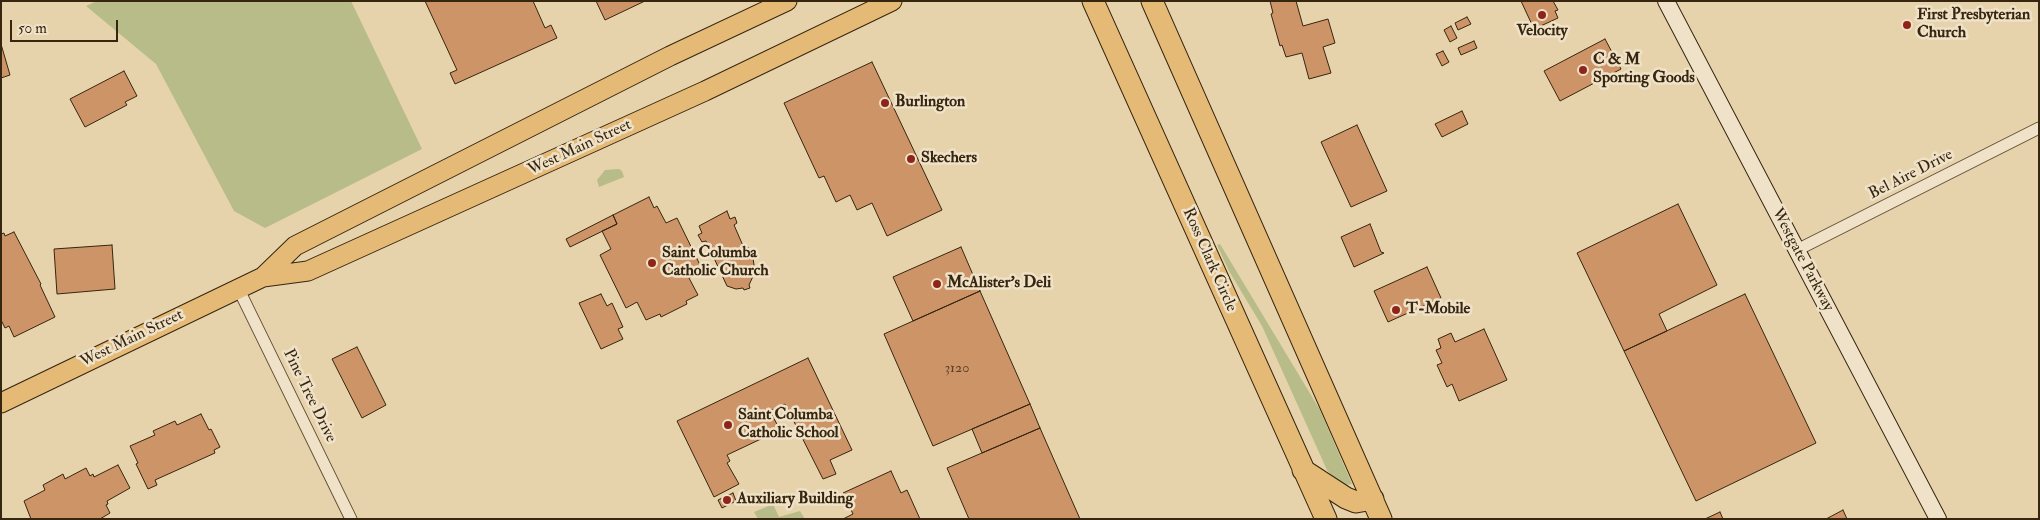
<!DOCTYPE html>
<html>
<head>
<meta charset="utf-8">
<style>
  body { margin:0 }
  #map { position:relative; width:2040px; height:520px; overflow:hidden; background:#e7d3ab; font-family:"IM FELL Double Pica",serif }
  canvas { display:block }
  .frame { position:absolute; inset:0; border:2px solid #36250f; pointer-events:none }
  .scale { position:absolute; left:10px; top:20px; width:108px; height:22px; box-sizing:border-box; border:2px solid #36250f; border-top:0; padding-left:6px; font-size:15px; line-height:18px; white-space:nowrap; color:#36250f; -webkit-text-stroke:4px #efe2c8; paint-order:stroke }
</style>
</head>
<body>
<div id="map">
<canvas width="2040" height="520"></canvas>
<div class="frame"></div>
<div class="scale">50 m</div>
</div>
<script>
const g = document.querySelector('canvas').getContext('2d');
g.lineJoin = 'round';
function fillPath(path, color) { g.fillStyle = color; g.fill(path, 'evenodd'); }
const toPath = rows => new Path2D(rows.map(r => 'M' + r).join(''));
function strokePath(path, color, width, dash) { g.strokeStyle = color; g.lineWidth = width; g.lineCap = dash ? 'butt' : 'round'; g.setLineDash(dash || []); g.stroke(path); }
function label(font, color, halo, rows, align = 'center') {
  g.font = font + ' "IM FELL Double Pica",serif'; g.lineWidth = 5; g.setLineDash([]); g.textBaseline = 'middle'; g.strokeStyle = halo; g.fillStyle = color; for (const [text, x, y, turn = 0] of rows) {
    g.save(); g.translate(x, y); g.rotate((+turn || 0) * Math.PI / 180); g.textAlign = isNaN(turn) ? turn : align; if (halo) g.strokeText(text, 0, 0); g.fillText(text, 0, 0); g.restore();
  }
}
const green = toPath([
  [97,1,351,1,422,149,265,228,234,211,156,64,86,6],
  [619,169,622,171,624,177,599,187,597,180,605,170],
  [1220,244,1320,410,1352,484,1341,486,1327,470,1262,326,1229,271,1217,245],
  [773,504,779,517,800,511,805,519,758,519,754,512]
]);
const building = toPath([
  [425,1,533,1,545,28,551,25,557,38,455,84,450,73,457,70,425,1],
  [596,1,645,1,605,20,596,1],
  [1270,1,1296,1,1303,26,1328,19,1335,43,1323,47,1331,73,1309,79,1302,53,1286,57,1282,45,1280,46,1271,14,1273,13,1270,1],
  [1521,1,1553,1,1558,10,1555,11,1558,18,1534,29,1521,1],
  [1467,17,1471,24,1458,30,1455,23,1467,17],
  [1451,26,1457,38,1450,42,1444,30,1451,26],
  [1605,39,1621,69,1560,101,1544,71,1605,39],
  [1474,41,1477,48,1461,55,1458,48,1474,41],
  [1,44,10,75,1,78,1,44],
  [1443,51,1449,62,1442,66,1436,54,1443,51],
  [872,62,942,210,887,236,872,203,857,210,850,195,836,202,824,176,819,178,784,103,872,62],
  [124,71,137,96,125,102,127,105,85,127,70,99,124,71],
  [1462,111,1468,124,1442,137,1435,124,1462,111],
  [1357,125,1387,191,1351,207,1321,142,1357,125],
  [649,197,654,208,657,206,666,223,677,218,703,271,689,278,698,295,686,301,687,304,661,317,660,314,646,320,637,302,626,308,600,255,611,249,602,231,617,224,613,215,649,197],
  [1678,204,1717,285,1659,314,1667,331,1624,351,1577,253,1678,204],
  [727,211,730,219,735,217,737,223,734,225,744,248,748,247,753,258,755,272,749,285,750,288,744,290,743,288,736,289,727,286,706,241,702,242,698,235,702,233,699,226,727,211],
  [613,215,617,224,570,247,566,239,613,215],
  [1370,224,1381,252,1384,253,1354,267,1341,237,1370,224],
  [14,232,41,284,40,285,55,317,14,337,9,326,5,328,1,320,1,234,4,233,5,236,14,232],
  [112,245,115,289,57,294,54,249,112,245],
  [961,247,980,291,913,321,893,277,961,247],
  [1427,267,1441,298,1388,322,1374,291,1427,267],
  [980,291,1030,404,933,446,884,334,980,291],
  [601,294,607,306,612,303,623,327,618,329,623,339,601,349,579,303,601,294],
  [1745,294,1816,443,1696,501,1624,351,1745,294],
  [1484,329,1507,380,1459,401,1452,384,1447,387,1437,365,1442,363,1436,350,1441,348,1438,339,1451,333,1455,342,1484,329],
  [357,347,386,405,362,418,332,359,357,347],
  [808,358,852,450,830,460,836,474,823,479,785,404,770,411,780,430,727,455,730,461,727,463,739,484,714,497,677,421,808,358],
  [1030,404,1040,428,982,453,972,429,1030,404],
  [201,414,209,430,211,429,220,447,214,450,215,453,155,480,157,485,148,489,136,464,138,463,130,446,155,435,153,431,175,421,177,425,201,414],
  [1040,428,1080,519,969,519,947,468,1040,428],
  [118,465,130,488,107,501,108,504,106,505,110,513,100,519,31,519,24,501,45,490,43,485,63,474,65,479,86,468,90,476,93,474,94,477,118,465],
  [891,471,901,493,907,490,920,519,843,519,853,514,843,493,891,471],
  [733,493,736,501,722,508,718,500,733,493],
  [1843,510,1847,519,1826,519,1843,510],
  [1720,512,1723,519,1705,519,1720,512]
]);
const street = toPath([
  [1797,250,2039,128],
  [238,288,351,519]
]);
const secondary = toPath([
  [1666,1,1938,519]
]);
const primary = toPath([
  [263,277,295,246,670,56,787,1],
  [1,403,263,277,308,271,705,91,892,1]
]);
const highway = toPath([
  [1093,1,1326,519],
  [1152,1,1381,519],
  [1303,470,1346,498,1356,502,1373,499]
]);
const markers = [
  [1542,15,5,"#8f2418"],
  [1907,25,5,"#8f2418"],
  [1583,70,5,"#8f2418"],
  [885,103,5,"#8f2418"],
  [911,159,5,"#8f2418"],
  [652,263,5,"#8f2418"],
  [937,284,5,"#8f2418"],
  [1396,310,5,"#8f2418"],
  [728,425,5,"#8f2418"],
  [727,500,5,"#8f2418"]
];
const numberNames = [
  ["3120",957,369]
];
const poiNames = [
  ["First Presbyterian",1917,16],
  ["Church",1917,34],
  ["Velocity",1542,32,"center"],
  ["C & M",1593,61],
  ["Sporting Goods",1593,79],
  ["Burlington",895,103],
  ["Skechers",921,159],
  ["Saint Columba",662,254],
  ["Catholic Church",662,272],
  ["McAlister's Deli",947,284],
  ["T-Mobile",1406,310],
  ["Saint Columba",738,416],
  ["Catholic School",738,434],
  ["Auxiliary Building",737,500]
];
const streetNames = [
  ["West Main Street",580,148,-25],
  ["Bel Aire Drive",1911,175,-27],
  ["Ross Clark Circle",1209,260,66],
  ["Westgate Parkway",1802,260,62],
  ["West Main Street",132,339,-26],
  ["Pine Tree Drive",309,396,64]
];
fillPath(green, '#b7bc88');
fillPath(building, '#cd9468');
strokePath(building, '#36250f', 1);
strokePath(street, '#625036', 13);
strokePath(secondary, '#36250f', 18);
strokePath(primary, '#36250f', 21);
strokePath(highway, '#36250f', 23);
strokePath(street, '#efe2c8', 11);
strokePath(secondary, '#efe2c8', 16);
strokePath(primary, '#e4ba76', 19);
strokePath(highway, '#e4ba76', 21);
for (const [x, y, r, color] of markers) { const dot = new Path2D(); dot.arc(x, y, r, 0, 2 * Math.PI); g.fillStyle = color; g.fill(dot); strokePath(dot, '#efe2c8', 2); }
label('14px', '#5c4125', null, numberNames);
label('bold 16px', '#36250f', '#efe2c8', poiNames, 'left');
label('16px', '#36250f', '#efe2c8', streetNames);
</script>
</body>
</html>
